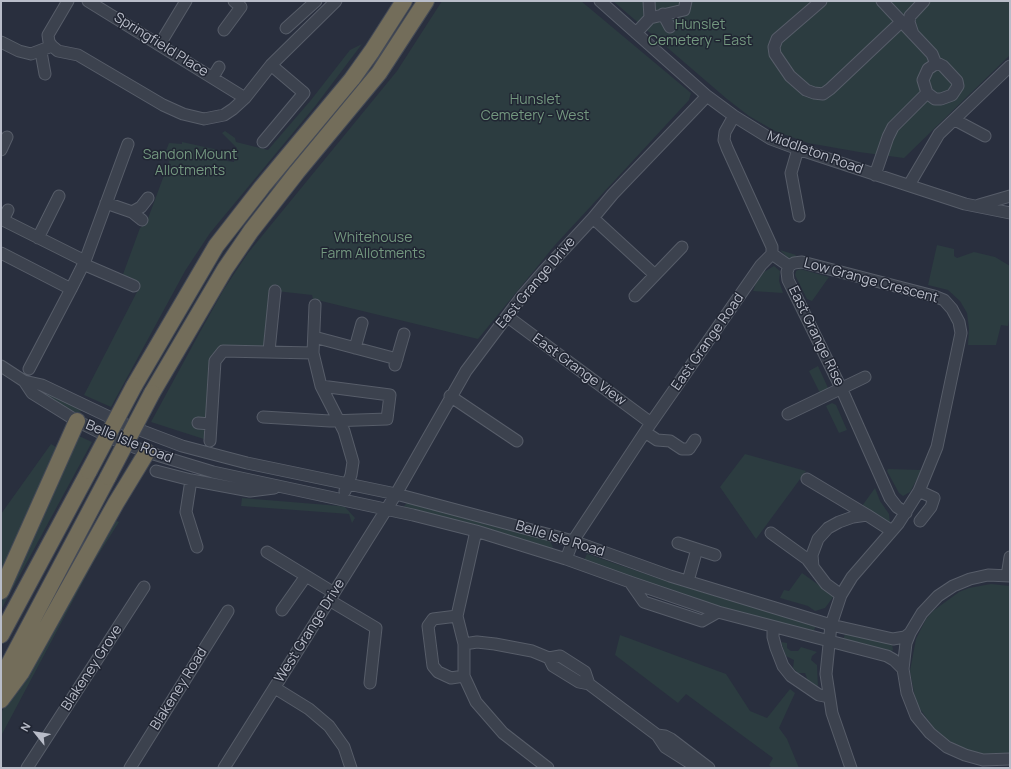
<!DOCTYPE html>
<html>
<head>
<meta charset="utf-8">
<style>
  body { margin:0 }
  #map { position:relative; width:1011px; height:769px; overflow:hidden; background:#292f3e; font-family:Manrope,sans-serif }
  canvas { display:block }
  .frame { position:absolute; inset:0; border:2px solid #b9bdc9; pointer-events:none }
  .north { position:absolute; left:16px; top:713px; width:40px; height:40px; -webkit-text-stroke:3px #212633; paint-order:stroke; rotate:300deg; font-size:11px; font-weight:700; line-height:16px; text-align:center; color:#b9bdc9 }
  .north::after { content:''; display:block; margin:auto; width:14px; height:18px; background:#b9bdc9; clip-path:polygon(50% 0,100% 100%,50% 72%,0 100%) }
</style>
</head>
<body>
<div id="map">
<canvas width="1011" height="769"></canvas>
<div class="frame"></div>
<div class="north">N</div>
</div>
<script>
const g = document.querySelector('canvas').getContext('2d');
g.lineJoin = 'round';
function fillPath(path, color) { g.fillStyle = color; g.fill(path, 'evenodd'); }
const toPath = rows => new Path2D(rows.map(r => 'M' + r).join(''));
function strokePath(path, color, width, dash) { g.strokeStyle = color; g.lineWidth = width; g.lineCap = dash ? 'butt' : 'round'; g.setLineDash(dash || []); g.stroke(path); }
function label(font, color, halo, rows, align = 'center') {
  g.font = font + ' Manrope,sans-serif'; g.lineWidth = 3; g.setLineDash([]); g.textBaseline = 'middle'; g.strokeStyle = halo; g.fillStyle = color; for (const [text, x, y, turn = 0] of rows) {
    g.save(); g.translate(x, y); g.rotate((+turn || 0) * Math.PI / 180); g.textAlign = isNaN(turn) ? turn : align; if (halo) g.strokeText(text, 0, 0); g.fillText(text, 0, 0); g.restore();
  }
}
const green = toPath([
  [442,1,581,1,691,93,689,100,555,245,478,339,313,299,312,295,276,291,269,351,223,351,215,361,210,441,151,422,200,332,224,289,248,253,397,71],
  [613,1,1010,1,1010,55,904,158,859,152,808,143,775,131,749,116,727,99],
  [362,44,316,105,210,233,185,271,111,407,84,395,140,286,122,277,140,228,146,224,170,159,164,156,169,143,182,144,182,142,214,149,227,161,234,162,237,148,222,133,225,131,235,138,236,142,268,150,311,100,350,50],
  [937,245,954,249,954,256,957,258,974,252,995,257,1010,266,1010,314,1008,326,1001,325,996,345,968,345,969,329,967,313,960,301,948,290,928,285],
  [780,250,796,255,795,257,792,259,788,258],
  [774,266,780,271,779,281,783,293,753,291,756,283,764,272],
  [800,269,829,277,812,301,807,299,795,275,796,271],
  [818,366,828,388,827,392,821,395,809,371],
  [36,389,44,393,84,410,76,413],
  [832,403,836,405,847,430,839,433,826,406],
  [75,436,79,436,92,442,1,610,1,602],
  [51,444,59,449,1,576,1,514],
  [745,454,806,471,756,539,720,487],
  [888,469,922,470,910,492,903,496,899,493,887,471],
  [875,488,880,501,889,514,890,524,862,506],
  [242,498,340,506,345,507,355,518,352,523,349,514,241,506],
  [407,503,496,525,550,541,553,547,552,549,405,509,404,506],
  [114,520,119,522,93,563,1,736,1,713],
  [587,554,669,582,816,626,812,634,666,590,584,560],
  [802,573,834,596,825,608,815,611,808,606,780,598,784,590,789,591],
  [991,584,1010,586,1010,753,1004,754,983,754,962,748,943,737,935,730,916,703,910,671,916,639,926,619,933,611,959,592,969,588],
  [845,634,892,644,893,650,890,652,843,640],
  [620,635,726,674,750,711,767,718,790,689,795,693,779,728,787,739,799,768,772,768,769,765,773,758,686,694,678,703,615,655],
  [781,642,787,643,787,648,791,651,798,651,801,647,817,652,812,656,811,660,817,665,818,688,808,681,805,673,798,673,793,668,794,660,786,656]
]);
const minor = toPath([
  [68,1,48,35,49,42,52,46,58,51,78,55,163,105,183,114,204,119,224,115,233,109,245,98,271,65,336,1],
  [88,1,245,98],
  [600,1,707,96,734,116,771,139,798,149,965,204,1010,213],
  [649,1,650,18],
  [821,1,777,39,774,47,775,54,790,76,806,90,814,93,823,94,830,89,901,22],
  [882,1,932,54,936,64],
  [663,14,670,27],
  [286,28,316,1],
  [224,30,241,7,234,1],
  [636,33,650,18,684,10,686,1],
  [913,34,909,22,910,16,924,1],
  [1,42,19,51,31,54,52,46],
  [160,44,186,1],
  [41,52,45,74],
  [939,64,943,66,957,81,958,86,952,95,941,99,935,99,927,93,923,80,928,69,934,65,939,64],
  [213,77,219,67],
  [734,116,725,132,724,140,727,148,772,247,772,254,789,266,787,272,788,280,842,390,890,498,897,507,906,513],
  [955,120,985,136],
  [263,142,304,93,271,65],
  [798,149,791,173,799,216],
  [1,150,7,137],
  [875,175,888,137,893,127,927,93],
  [909,185,939,134,1010,66],
  [106,203,132,212,141,207,148,198],
  [979,205,1010,196],
  [132,212,142,220],
  [593,218,655,275],
  [1,219,3,220,8,210],
  [3,220,85,261],
  [38,238,59,196],
  [1,253,71,289,85,261,128,144],
  [83,264,134,286],
  [789,266,794,263,802,262,934,296,944,300,952,309,959,322,961,333,937,447,919,491,898,524,852,577,841,595,831,625,826,674,832,713,851,768],
  [635,296,682,247],
  [315,305,313,353,321,386,344,431,353,462,351,475,345,491],
  [508,317,651,423],
  [314,337,397,359],
  [355,348,362,323],
  [269,351,275,291],
  [395,365,404,334],
  [1,366,24,381,42,385,124,424,182,446,247,463,396,494,573,541,670,576,831,625,893,639,905,637,910,633],
  [29,369,71,289],
  [24,381,32,393,77,421,113,439,147,452,213,472,413,515,476,531,566,559,630,582,718,612,887,656,894,660,903,669],
  [450,396,517,441],
  [788,414,865,377],
  [263,417,330,421,387,419,390,395,321,386],
  [198,423,211,424],
  [645,432,657,440,670,441,682,449,689,449,695,440],
  [210,441,215,361,223,351,313,353],
  [156,471,191,480,250,491,274,488],
  [807,479,867,515],
  [191,480,186,512,197,547],
  [919,491,934,498,931,507,920,521],
  [476,531,457,616,464,644,464,676,476,702,503,733,548,768],
  [771,533,807,559,826,584,841,595],
  [678,543,715,555],
  [267,552,334,593],
  [566,559,573,541,651,423,761,265,772,254],
  [813,567,812,555,818,539,828,528,839,522,853,517,867,515,892,531],
  [1007,576,1010,557],
  [1010,576,988,575,970,579,953,586,938,596,922,613,910,633,906,643,903,669,907,693,916,716,930,733,947,747,965,755,983,760,1010,759],
  [688,581,697,549],
  [630,582,644,602,702,621,718,612],
  [329,600,376,628,370,683],
  [282,610,306,576],
  [457,616,433,619,428,626,433,666,438,672,451,678,464,676],
  [773,627,773,637,776,648,783,666,791,676,819,695,829,697],
  [464,644,477,642,495,644,532,651,549,658,560,656,585,672,589,684],
  [549,658,553,666,579,682,589,684,657,735,665,747,698,768],
  [275,688,309,709,329,726,344,747,351,768],
  [657,735,665,736,671,739,709,768],
  [27,768,144,587],
  [130,768,228,611],
  [224,768,396,494,466,371,523,295,543,272,593,218,613,194,707,96]
]);
const highway = toPath([
  [134,386,216,246,262,187,352,79,372,51,404,1],
  [152,393,225,269,251,231,297,172,379,73,426,1],
  [1,591,77,421],
  [1,635,89,471],
  [1,679,108,477],
  [1,700,21,673,116,503,147,452]
]);
const highwayBridge = toPath([
  [89,471,134,386],
  [108,477,152,393]
]);
const parkNames = [
  ["Hunslet",700,25],
  ["Cemetery - East",700,41],
  ["Hunslet",535,100],
  ["Cemetery - West",535,116],
  ["Sandon Mount",190,155],
  ["Allotments",190,171],
  ["Whitehouse",373,238],
  ["Farm Allotments",373,254]
];
const streetNames = [
  ["Springfield Place",161,45,32],
  ["Middleton Road",815,153,20],
  ["Low Grange Crescent",871,281,15],
  ["East Grange Drive",536,283,-50],
  ["East Grange Rise",816,336,64],
  ["East Grange Road",708,342,-55],
  ["East Grange View",579,370,36],
  ["Belle Isle Road",129,442,22],
  ["Belle Isle Road",560,539,17],
  ["West Grange Drive",310,631,-58],
  ["Blakeney Grove",92,668,-57],
  ["Blakeney Road",179,689,-58]
];
fillPath(green, '#2c3c40');
strokePath(minor, '#575d69', 13);
strokePath(highway, '#444a56', 18);
strokePath(minor, '#3c424e', 11);
strokePath(highway, '#736d5a', 16);
strokePath(highwayBridge, '#444a56', 18, []);
strokePath(highwayBridge, '#736d5a', 16);
label('14px', '#73977f', '#212633', parkNames);
label('14px', '#b9bdc9', '#212633', streetNames);
</script>
</body>
</html>
